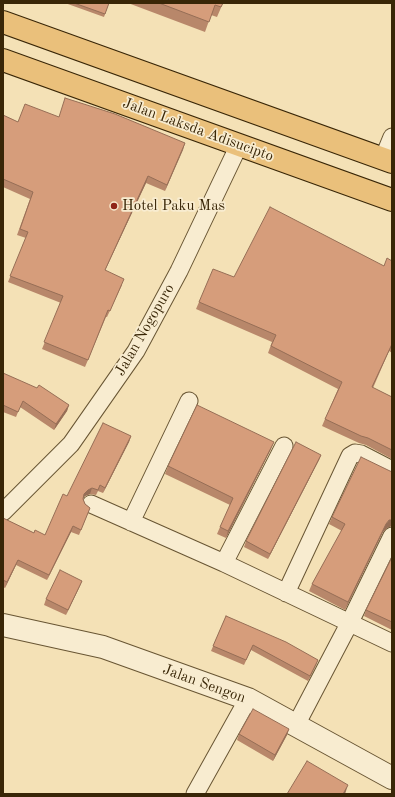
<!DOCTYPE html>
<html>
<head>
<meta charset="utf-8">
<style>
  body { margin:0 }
  #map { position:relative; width:395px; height:797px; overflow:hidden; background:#f4e1b6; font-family:"Old Standard TT",serif }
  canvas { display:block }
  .frame { position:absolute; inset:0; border:4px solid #392607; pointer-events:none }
</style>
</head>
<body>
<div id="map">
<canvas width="395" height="797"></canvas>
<div class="frame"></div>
</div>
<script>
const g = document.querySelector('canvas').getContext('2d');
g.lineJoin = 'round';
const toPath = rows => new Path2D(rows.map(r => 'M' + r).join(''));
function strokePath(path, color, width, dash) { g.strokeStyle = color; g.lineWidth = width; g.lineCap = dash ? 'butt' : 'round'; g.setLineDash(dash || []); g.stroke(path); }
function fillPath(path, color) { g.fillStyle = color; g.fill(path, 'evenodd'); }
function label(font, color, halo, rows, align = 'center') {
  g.font = font + ' "Old Standard TT",serif'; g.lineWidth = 3.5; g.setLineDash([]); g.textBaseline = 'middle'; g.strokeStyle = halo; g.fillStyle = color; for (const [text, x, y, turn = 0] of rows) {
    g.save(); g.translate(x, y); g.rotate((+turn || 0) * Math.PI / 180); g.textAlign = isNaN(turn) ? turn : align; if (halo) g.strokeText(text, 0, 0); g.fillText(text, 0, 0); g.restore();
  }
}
const minor = toPath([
  [383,159,392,137],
  [91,504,224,563,392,643],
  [3,512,71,444,136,351,179,271,239,145],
  [131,522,189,401],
  [224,563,284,446],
  [286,593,350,456,355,453,361,454,392,470],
  [296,725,350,622,392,536],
  [195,794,248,699]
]);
const tertiary = toPath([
  [3,625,103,647,248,699,392,778]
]);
const primary = toPath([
  [3,22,392,162],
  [3,60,392,200]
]);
const wall = toPath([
  [65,3,109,3,104,17],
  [128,3,223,3,217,17,211,15,205,32],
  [3,115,18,122,58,117,185,143,165,191,146,183,105,270,122,285,107,317,106,317,85,367,42,349,61,303,8,282,26,238,17,235,30,199,3,187],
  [392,261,392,353,389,351,373,388,392,397,392,459,366,445,359,443,322,426,325,419,338,389,268,353,272,342,196,309,199,302,234,277,384,266],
  [3,373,69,405,67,411,54,430,20,407,16,417,3,412],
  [131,436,129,442,103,493,98,491,96,495,90,494,85,496,83,498,85,504,90,508,79,535,71,532,47,580,16,565,5,588,3,587,3,518,34,533,45,535,67,496],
  [271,449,226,538,217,534,220,527,230,505,165,474,168,466],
  [321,455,319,460,268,559,244,547,246,541],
  [390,472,387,528,383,532,345,610,309,591,312,584,342,531,329,524,332,517],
  [392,557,392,630,364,616,366,610],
  [82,581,66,615,44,605,46,599],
  [226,616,318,660,316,665,308,681,251,650,244,665,211,651],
  [289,729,287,735,273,761,237,740,239,734]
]);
const shadedWall = toPath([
  [185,143,183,150,165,191,167,185],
  [148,176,146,183,102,277,105,270],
  [392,344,389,351,369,394,372,387],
  [69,405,67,411,54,430,56,424],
  [131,436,129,442,103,493,105,488],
  [274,442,271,449,226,538,228,531],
  [321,455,319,460,268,559,270,554],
  [92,488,90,494,85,496,82,500,84,494,88,490],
  [389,520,392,520,392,526,387,528,383,532,345,610,348,602,386,524],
  [73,526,71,532,47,580,49,575],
  [18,560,16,565,5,588,7,582],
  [82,581,80,586,66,615,68,610],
  [318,660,316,665,308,681,310,676],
  [289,729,287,735,273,761,275,755],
  [348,785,345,794,343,794]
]);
const building = toPath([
  [74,3,109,3,105,14,74,3],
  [159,3,223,3,221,7,215,5,209,22,159,3],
  [65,98,115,114,185,143,167,185,148,176,105,270,124,279,110,311,108,310,88,360,44,342,63,296,10,276,28,232,20,229,33,192,3,179,3,115,18,122,25,104,59,117,65,98],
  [270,207,384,266,387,258,392,261,392,344,372,387,392,397,392,450,368,438,361,436,325,419,342,382,271,346,276,335,199,302,213,269,234,277,270,207],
  [3,373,37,388,39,385,69,405,56,424,23,401,18,412,3,405,3,373],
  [197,405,274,442,228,531,220,527,233,498,168,466,197,405],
  [103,423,131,436,105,488,100,485,98,490,92,488,88,490,84,494,83,499,85,504,90,508,81,530,73,526,49,575,18,560,7,582,3,580,3,518,34,533,35,530,45,535,63,494,67,496,103,423],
  [296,442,321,455,270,554,246,541,296,442],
  [361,457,392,472,392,520,389,520,386,524,348,602,312,584,345,524,332,517,361,457],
  [392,557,392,622,366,610,392,557],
  [60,570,82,581,68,610,46,599,60,570],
  [226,616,286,642,318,660,310,676,253,645,246,660,213,646,226,616],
  [253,709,289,729,275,755,239,734,253,709],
  [307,761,348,785,343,794,287,794,307,761]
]);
const markers = [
  [114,206,4,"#8f2418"]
];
const streetNames = [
  ["Jalan Laksda Adisucipto",198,130,20],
  ["Jalan Nogopuro",145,330,-60],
  ["Jalan Sengon",204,684,20]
];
const poiNames = [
  ["Hotel Paku Mas",122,206]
];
strokePath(minor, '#685533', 19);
strokePath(tertiary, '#685533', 24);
strokePath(primary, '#392607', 24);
strokePath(minor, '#f8ecd0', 17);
strokePath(tertiary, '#f8ecd0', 22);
strokePath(primary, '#eac07b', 22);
fillPath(wall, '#b8876a');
fillPath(shadedWall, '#966e56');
fillPath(building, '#d69d7b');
strokePath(building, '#966e56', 1);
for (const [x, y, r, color] of markers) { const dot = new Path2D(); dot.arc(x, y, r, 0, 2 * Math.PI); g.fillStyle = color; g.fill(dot); strokePath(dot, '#f8ecd0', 1.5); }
label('15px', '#392607', '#f8ecd0', streetNames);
label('15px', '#392607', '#f8ecd0', poiNames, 'left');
</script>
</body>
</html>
